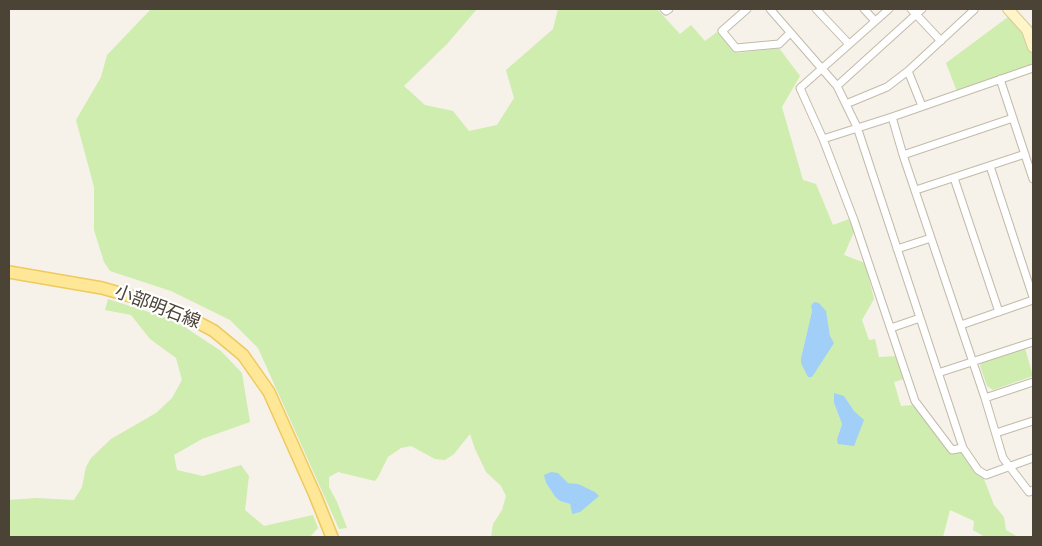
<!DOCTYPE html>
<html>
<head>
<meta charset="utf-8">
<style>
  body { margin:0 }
  #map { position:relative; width:1042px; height:546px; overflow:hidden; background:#f6f2e9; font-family:Jost,sans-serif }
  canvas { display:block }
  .frame { position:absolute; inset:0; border:10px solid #4a4336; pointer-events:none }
</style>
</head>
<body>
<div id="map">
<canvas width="1042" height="546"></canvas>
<div class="frame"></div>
</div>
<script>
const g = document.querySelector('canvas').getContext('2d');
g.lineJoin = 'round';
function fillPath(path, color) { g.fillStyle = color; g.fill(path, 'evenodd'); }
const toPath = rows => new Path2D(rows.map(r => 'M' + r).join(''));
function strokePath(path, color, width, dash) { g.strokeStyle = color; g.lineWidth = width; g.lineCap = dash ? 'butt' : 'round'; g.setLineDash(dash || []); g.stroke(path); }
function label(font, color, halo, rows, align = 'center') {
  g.font = font + ' Jost,"Noto Sans JP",sans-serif'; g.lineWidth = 4.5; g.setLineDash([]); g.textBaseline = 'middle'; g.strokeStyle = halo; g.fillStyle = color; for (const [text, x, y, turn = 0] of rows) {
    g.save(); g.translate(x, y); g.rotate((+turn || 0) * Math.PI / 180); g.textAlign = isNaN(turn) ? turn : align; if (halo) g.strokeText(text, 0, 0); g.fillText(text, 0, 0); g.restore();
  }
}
const green = toPath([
  [151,9,477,9,447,44,404,86,425,105,453,111,469,131,497,125,514,98,506,70,553,29,558,9,657,9,680,34,691,25,705,41,717,32,737,53,779,48,800,76,782,107,803,180,816,184,833,225,849,219,854,232,844,255,865,263,874,299,862,320,869,340,875,339,879,357,897,356,904,379,894,382,901,406,913,405,950,454,962,453,984,479,994,505,1004,517,1006,530,1018,537,985,537,973,530,974,521,950,510,943,537,491,537,493,524,502,510,506,496,501,486,486,472,475,449,470,434,454,454,445,460,435,459,411,446,401,448,388,457,378,477,375,481,338,472,329,477,329,487,337,502,347,528,339,529,258,348,230,320,171,291,110,271,104,262,94,230,94,187,76,120,101,77,107,55],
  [819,303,825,311,830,336,801,358,812,311],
  [844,396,855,412,837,439,842,424,834,403],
  [563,480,568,483,578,485,595,492,572,514,570,504,560,501,556,498,546,483],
  [1012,14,1033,47,1033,68,958,94,946,63],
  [108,299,174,320,221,351,242,373,250,422,202,439,174,455,177,470,203,476,241,465,249,476,245,510,264,526,313,515,318,528,310,537,9,537,9,500,36,498,74,500,82,487,86,467,91,458,111,439,156,413,172,398,182,380,176,358,150,339,131,315,105,310],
  [1025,348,1033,376,993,390,987,386,980,366,982,362]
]);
const water = toPath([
  [814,302,819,303,826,311,830,336,834,343,812,377,808,377,801,363,801,358,812,311,811,306],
  [834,393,844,396,855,412,864,420,854,446,838,444,837,439,842,424,834,403],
  [551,472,558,473,568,483,578,484,595,492,599,496,580,512,572,514,570,504,560,501,556,498,546,483,544,475]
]);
const street = toPath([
  [664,9,666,11,669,9],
  [747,9,722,31,736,48,779,44,790,33],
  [770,9,837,86,857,127,963,448,978,470,986,475,1033,458],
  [816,9,849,44],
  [864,9,875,21],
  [889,9,800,88,823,139,854,220,915,401,952,450,963,448],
  [911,9,941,41],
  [1033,68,892,117,903,155,985,398,1033,382],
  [908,71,922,106],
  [1000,79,1033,179],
  [837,86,922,9],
  [846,104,887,87,908,71,974,10,973,9],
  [823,139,892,117],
  [903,155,1013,118],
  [990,166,1033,297],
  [954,178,999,312],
  [916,190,1025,154],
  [897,249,931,238],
  [961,325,1033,300],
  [891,328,920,318],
  [938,373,1033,342],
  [985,398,1003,458,1029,492,1033,490],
  [996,433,1033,421]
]);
const secondary = toPath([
  [1008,9,1027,30,1033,47]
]);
const primary = toPath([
  [9,272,102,288,141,299,188,317,214,331,243,355,269,392,315,495,332,537]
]);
const streetNames = [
  ["小部明石線",157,308,21]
];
fillPath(green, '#ceedae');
fillPath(water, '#a1cff7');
strokePath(street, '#c2bbaa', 9);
strokePath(secondary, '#d9ca95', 12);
strokePath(primary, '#eeca5e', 14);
strokePath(street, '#fff', 7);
strokePath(secondary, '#fff5c9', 10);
strokePath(primary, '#ffe798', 11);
label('18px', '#4a4336', '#fff', streetNames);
</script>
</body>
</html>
